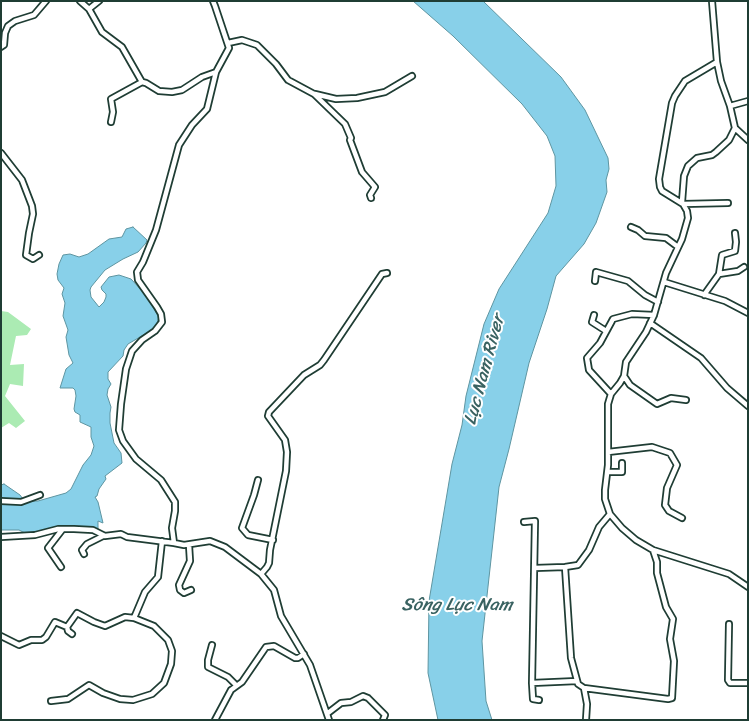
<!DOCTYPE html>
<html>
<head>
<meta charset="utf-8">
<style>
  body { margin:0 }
  #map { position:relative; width:749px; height:721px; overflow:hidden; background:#fff; font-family:Sriracha,sans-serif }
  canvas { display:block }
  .frame { position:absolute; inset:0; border:2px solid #1f3d34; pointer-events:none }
</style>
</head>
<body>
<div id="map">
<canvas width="749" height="721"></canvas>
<div class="frame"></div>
</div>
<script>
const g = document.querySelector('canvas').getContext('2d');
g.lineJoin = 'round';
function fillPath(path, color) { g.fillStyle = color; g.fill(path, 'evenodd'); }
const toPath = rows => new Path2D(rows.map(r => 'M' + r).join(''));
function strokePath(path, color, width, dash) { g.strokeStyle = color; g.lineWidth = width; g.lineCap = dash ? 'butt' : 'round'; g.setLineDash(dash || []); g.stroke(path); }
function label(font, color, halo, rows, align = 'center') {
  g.font = font + ' Sriracha,sans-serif'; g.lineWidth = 4; g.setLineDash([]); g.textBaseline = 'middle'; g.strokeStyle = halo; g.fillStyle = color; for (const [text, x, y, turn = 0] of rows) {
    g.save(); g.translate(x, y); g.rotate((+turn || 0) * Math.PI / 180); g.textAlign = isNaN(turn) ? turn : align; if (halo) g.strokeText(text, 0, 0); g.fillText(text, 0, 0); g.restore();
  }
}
const green = toPath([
  [1,311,8,312,31,329,27,335,16,336,10,365,24,364,23,386,10,384,5,396,25,421,16,428,9,423,1,428]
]);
const water = toPath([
  [413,1,483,1,561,77,585,110,608,158,609,169,606,180,607,192,596,223,584,244,556,276,547,309,529,363,509,449,499,487,482,641,486,701,492,720,438,720,428,673,429,601,452,464,462,425,466,396,484,324,499,289,548,213,556,186,555,156,547,136,522,104,453,36,413,1],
  [133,227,147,240,146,243,138,252,123,259,105,270,91,287,90,290,91,297,99,307,104,302,106,297,106,294,102,290,101,287,109,277,119,275,131,279,144,293,159,317,156,326,152,330,128,344,124,350,123,356,108,372,108,379,111,384,108,389,107,395,111,407,110,413,110,423,114,443,121,453,122,463,105,476,106,479,99,489,97,496,95,497,98,502,103,523,98,521,98,529,84,528,27,534,19,530,1,530,1,503,38,501,66,493,71,489,83,465,91,455,94,446,91,437,91,427,80,422,80,415,75,412,74,409,76,396,75,390,73,388,60,388,66,369,73,363,69,355,66,337,68,330,63,316,65,303,62,294,64,288,58,280,57,274,59,264,63,255,70,254,79,257,88,254,109,239,122,237,126,229,133,227],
  [4,484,20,495,23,499,6,501,1,496,1,485,4,484]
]);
const minor = toPath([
  [80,1,89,9,102,32,122,47,142,82],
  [213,1,215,6,229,48,216,72,207,109,192,125,179,145,156,230,143,262,137,272,138,280,157,307,161,314,162,322,155,331,142,340,132,351,126,369,121,404,119,430,123,441,136,459,161,480,175,502,175,511,172,528,174,543,184,545,210,541,225,547,261,574,267,567,269,563,270,550,286,471,287,452,285,440,268,416,269,412,304,375,320,365,324,360,382,274,387,273],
  [712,1,717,62,685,81,675,96,672,103,659,179,660,187,662,191,683,204,687,211,688,218,682,239,666,273,654,315,646,332,626,362,624,376,620,383,611,394,608,404,608,465,605,490,605,499,610,514,622,528,636,540,653,550,729,574,748,587],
  [89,9,99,1],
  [228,43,242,40,257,45,276,64,288,80,314,94,345,124,351,138,350,140,362,172,375,187,370,195,371,198],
  [1,47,4,45,5,33,8,26,15,21,34,15,46,1],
  [315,94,336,99,357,98,385,92,412,76],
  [730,106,748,101],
  [111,122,113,112,111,99,142,82,146,83,159,91,172,92,182,90,202,77,216,72],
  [735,128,748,140],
  [1,153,22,180,32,206,33,214,29,233,26,255,33,259,39,255],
  [682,202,684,176,688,166,697,158,712,155,716,152,729,140,735,128,730,106,721,81,717,62],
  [683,204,728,203],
  [631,227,638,230,645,236,666,238,678,247],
  [719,274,738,271,744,267],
  [595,281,596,272,628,281,645,295,658,302],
  [664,282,725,301,748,313],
  [704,295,719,274,722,255,735,251,736,242,735,233],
  [594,315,592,322,606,331],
  [650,323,701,358,727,388,748,406],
  [624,376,630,385,657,404,671,398,686,400],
  [611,394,589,370,587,358,600,343,613,319,632,314,654,315],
  [608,452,652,447,670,453,677,465,667,488,665,505,669,511,682,518],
  [608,472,622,472,622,463],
  [258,480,254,495,242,528,248,535,273,540],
  [1,501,21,502,40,495],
  [524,522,535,521,532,683,533,699,539,700],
  [1,537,35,535,58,529,74,529,93,530,105,536,121,534,127,537,174,543],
  [189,545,190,561,179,585,180,590,184,593,191,590],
  [84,554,82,550,87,544,103,536],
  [61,567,48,548,62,530],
  [565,567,571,658,578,684,584,688,587,704,586,720],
  [535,568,565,567,578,565,589,550,599,527,610,514],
  [261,574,274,590,281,616,310,665,329,720],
  [134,618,145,592,158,577,162,541],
  [729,624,728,680,730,683,748,683],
  [67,627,68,631,72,634],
  [1,636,19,645,31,640,42,640,46,637,55,622,67,627,77,613,94,622,105,626,125,617,134,618,154,626,168,640,172,651,171,664,164,683,152,694,133,700,120,699,103,693,89,685,68,699,51,701],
  [212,645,208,660,208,667,228,677,236,685],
  [532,683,577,681],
  [584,688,668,699,672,698,674,661,670,639,673,619,666,607,657,573,657,562,653,550],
  [328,713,341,703,351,702,363,696,368,698,385,715,383,720],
  [215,720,231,690,242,682,266,647,274,646,295,658,298,658,304,654]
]);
const waterNames = [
  ["Lục Nam River",485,370,-75],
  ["Sông Lục Nam",457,605]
];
fillPath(green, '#abebb3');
fillPath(water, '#88d0e9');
strokePath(water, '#5e95a1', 1);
strokePath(minor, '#1f3d34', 8);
strokePath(minor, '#fff', 4.5);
label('italic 18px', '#396261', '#fff', waterNames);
</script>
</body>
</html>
